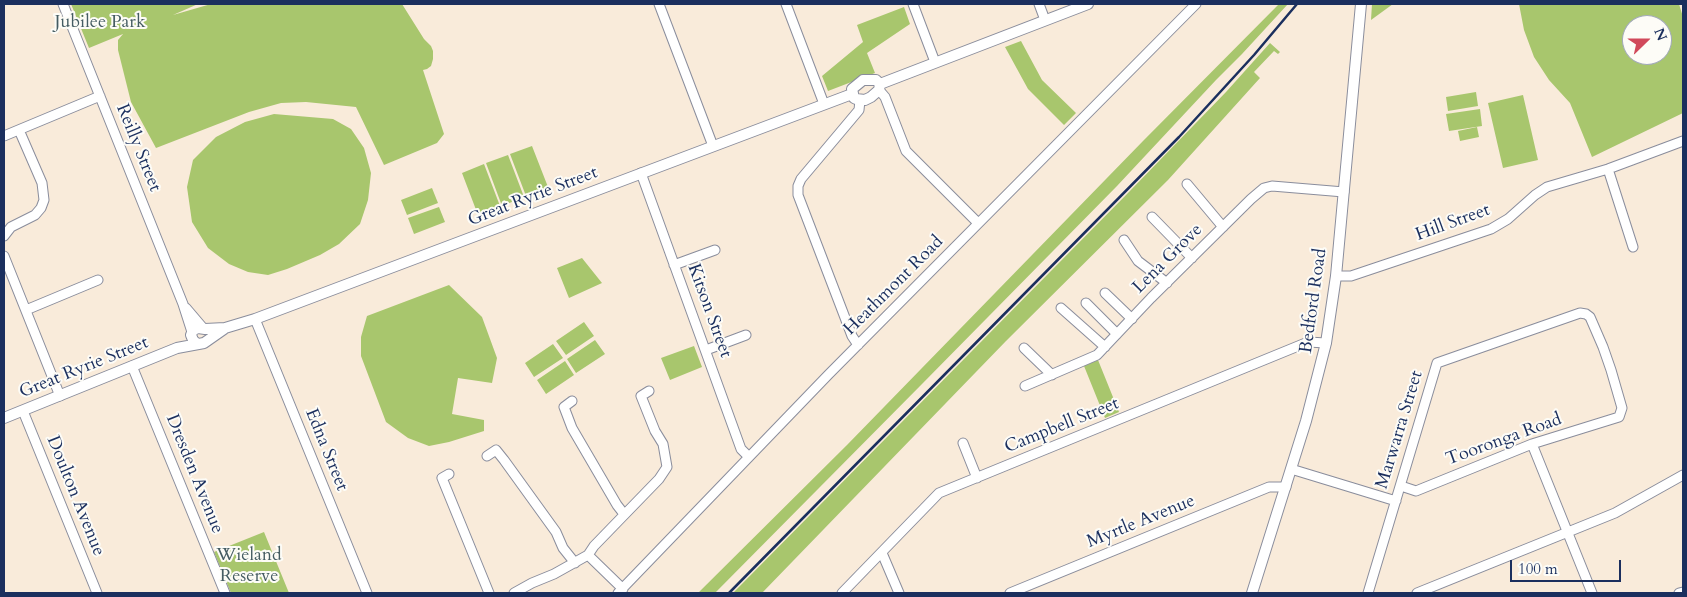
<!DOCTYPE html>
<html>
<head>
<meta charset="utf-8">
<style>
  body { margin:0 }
  #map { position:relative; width:1687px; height:597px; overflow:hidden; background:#f9ebda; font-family:Cardo,serif }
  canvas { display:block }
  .frame { position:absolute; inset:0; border:5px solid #1b2f5e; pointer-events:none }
  .north { position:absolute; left:1622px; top:15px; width:50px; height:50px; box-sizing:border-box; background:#fdfcf7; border:1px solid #a3aaba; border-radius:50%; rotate:68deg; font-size:14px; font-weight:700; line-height:20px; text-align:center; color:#1b2f5e }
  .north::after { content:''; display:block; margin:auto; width:18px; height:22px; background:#d1495b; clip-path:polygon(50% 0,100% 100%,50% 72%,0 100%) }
  .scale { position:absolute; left:1510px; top:560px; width:111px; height:22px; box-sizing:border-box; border:2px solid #1b2f5e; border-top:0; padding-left:6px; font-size:15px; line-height:18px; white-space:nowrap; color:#1b2f5e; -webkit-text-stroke:4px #fdfcf7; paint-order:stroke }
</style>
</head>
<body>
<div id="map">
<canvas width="1687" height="597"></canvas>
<div class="frame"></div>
<div class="north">N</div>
<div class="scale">100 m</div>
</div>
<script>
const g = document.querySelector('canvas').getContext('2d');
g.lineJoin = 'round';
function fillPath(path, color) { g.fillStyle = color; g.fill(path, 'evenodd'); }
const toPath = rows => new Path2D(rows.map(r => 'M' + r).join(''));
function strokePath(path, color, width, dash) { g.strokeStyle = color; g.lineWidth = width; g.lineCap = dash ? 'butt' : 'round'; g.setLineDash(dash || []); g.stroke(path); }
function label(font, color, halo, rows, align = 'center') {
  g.font = font + ' Cardo,serif'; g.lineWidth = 4; g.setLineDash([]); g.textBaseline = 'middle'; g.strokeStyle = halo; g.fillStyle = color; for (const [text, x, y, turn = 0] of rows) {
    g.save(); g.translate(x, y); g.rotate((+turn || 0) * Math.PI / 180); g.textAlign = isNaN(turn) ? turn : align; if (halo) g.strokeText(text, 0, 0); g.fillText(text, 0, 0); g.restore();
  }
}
const green = toPath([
  [71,4,198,4,173,15,211,4,402,4,424,39,431,46,433,51,433,59,431,66,427,69,423,70,444,134,437,143,384,165,356,107,306,102,281,103,249,112,156,148,131,102,118,50,118,40,123,34,89,48],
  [1279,4,1288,4,1242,54,1216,80,1117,186,922,384,715,593,698,593,847,445,1143,141],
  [1372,4,1393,4,1371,20],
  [1519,4,1679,4,1683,17,1683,113,1592,157,1570,103,1549,80,1534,57,1524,30],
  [1632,25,1662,25,1662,55,1632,55],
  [904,7,910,24,867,53,875,73,828,91,822,76,863,42,857,25],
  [1021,41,1042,80,1076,113,1064,125,1028,89,1005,47],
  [1270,43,1280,52,1278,54,1274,51,1254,72,1260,78,1168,180,1006,341,762,593,733,593,1127,194,1226,92],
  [1476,92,1478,106,1448,111,1446,97],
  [1523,95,1538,160,1503,168,1488,103],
  [1480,109,1482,126,1449,131,1446,114],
  [274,114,333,119,351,129,364,148,371,173,368,200,360,224,339,244,320,255,287,269,268,275,248,272,229,264,208,248,192,222,187,187,193,160,216,137,245,122],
  [1477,127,1479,137,1460,141,1458,131],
  [532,146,548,187,526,196,510,154],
  [508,155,524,197,502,206,486,163],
  [484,164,500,206,478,215,462,173],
  [432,188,438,203,407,215,401,200],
  [439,207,445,222,414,234,408,218],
  [582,258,602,283,569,298,557,268],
  [449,285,482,317,497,358,492,383,458,378,452,414,484,420,484,431,449,442,429,446,408,438,386,422,361,356,361,337,367,316],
  [584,322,594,336,566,355,556,341],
  [595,340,605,354,576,373,567,359],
  [553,344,563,358,534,377,525,363],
  [694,346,702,367,670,380,661,358],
  [1098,360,1119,412,1105,418,1084,366],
  [565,361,574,375,546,394,537,380],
  [264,532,289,593,231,593,214,552]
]);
const minor = toPath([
  [63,4,183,304,192,332],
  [659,4,713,146],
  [786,4,824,104],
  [913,4,935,62],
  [1039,4,1045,20],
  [879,90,885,97,906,151,978,223],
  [4,136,100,96],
  [1608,169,1633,247],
  [641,173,741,449,749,457],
  [1187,184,1223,227],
  [1152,217,1192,258],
  [4,236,11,227,35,215,41,208,44,200,42,183,19,130],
  [1124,240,1138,261,1167,283],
  [4,256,60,396],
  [674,265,715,250],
  [1336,276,1351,276,1491,229,1508,219,1535,195,1547,187,1608,169,1683,141],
  [1105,293,1132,319],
  [1086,303,1117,334],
  [186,308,203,328],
  [1061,308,1105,347],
  [26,310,98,280],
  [255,319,367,593],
  [858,345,852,336,798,195,798,186,801,179,859,110,860,100],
  [1024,348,1052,375],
  [706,350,746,335],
  [132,366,225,593],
  [1025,386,1097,355,1151,298,1251,199,1264,188,1272,186,1344,192],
  [572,401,564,407,572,428,617,505,624,514],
  [23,411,97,593],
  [963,443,977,478],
  [1532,444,1592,593],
  [487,456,496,450,504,460,556,532,563,548,575,563],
  [1291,469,1396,501],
  [449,474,442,478,489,593],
  [882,553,899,593],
  [623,589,588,555,594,546,659,479,667,467,663,444,655,431,641,396,649,391],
  [514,593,532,583,554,574,588,555],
  [618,593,828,375,1196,4],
  [842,593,939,493,1308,342,1326,343],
  [1010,593,1269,487,1286,487],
  [1368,593,1437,363,1580,313,1586,314,1590,317,1603,347,1611,370,1622,408,1619,417,1532,444,1416,491,1401,486],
  [1417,593,1615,513,1683,475],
  [1679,593,1683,592]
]);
const major = toPath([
  [863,80,876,80,880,84,879,90,871,97,865,100,856,99,854,98,852,89,863,80],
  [880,84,1088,4],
  [197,344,193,340,191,335,193,330,198,328,205,329,225,328,255,319,852,94],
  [4,418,177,348,204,343,224,329],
  [1252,593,1306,421,1326,343,1336,276,1361,4]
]);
const rail = toPath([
  [729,593,1179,137,1254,55,1297,4]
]);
const parkNames = [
  ["Jubilee Park",100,23],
  ["Wieland",249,556],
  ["Reserve",249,577]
];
const streetNames = [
  ["Reilly Street",138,148,68],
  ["Great Ryrie Street",533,197,-21],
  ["Hill Street",1453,223,-20],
  ["Lena Grove",1168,259,-45],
  ["Heathmont Road",894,286,-45],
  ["Bedford Road",1314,301,-82],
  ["Kitson Street",709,311,70],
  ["Great Ryrie Street",84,368,-22],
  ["Campbell Street",1062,426,-22],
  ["Marwarra Street",1400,430,-73],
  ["Tooronga Road",1504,440,-20],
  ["Edna Street",326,450,68],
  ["Dresden Avenue",194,474,68],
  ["Doulton Avenue",75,496,68],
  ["Myrtle Avenue",1141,522,-22]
];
fillPath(green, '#a8c66d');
strokePath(minor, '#8a8d9c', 11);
strokePath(major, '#8a8d9c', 12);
strokePath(minor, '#fff', 9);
strokePath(major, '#fff', 10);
strokePath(rail, '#1b2f5e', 2.5);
label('18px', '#455c62', '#fdfcf7', parkNames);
label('18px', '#1b2f5e', '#fdfcf7', streetNames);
</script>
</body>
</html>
